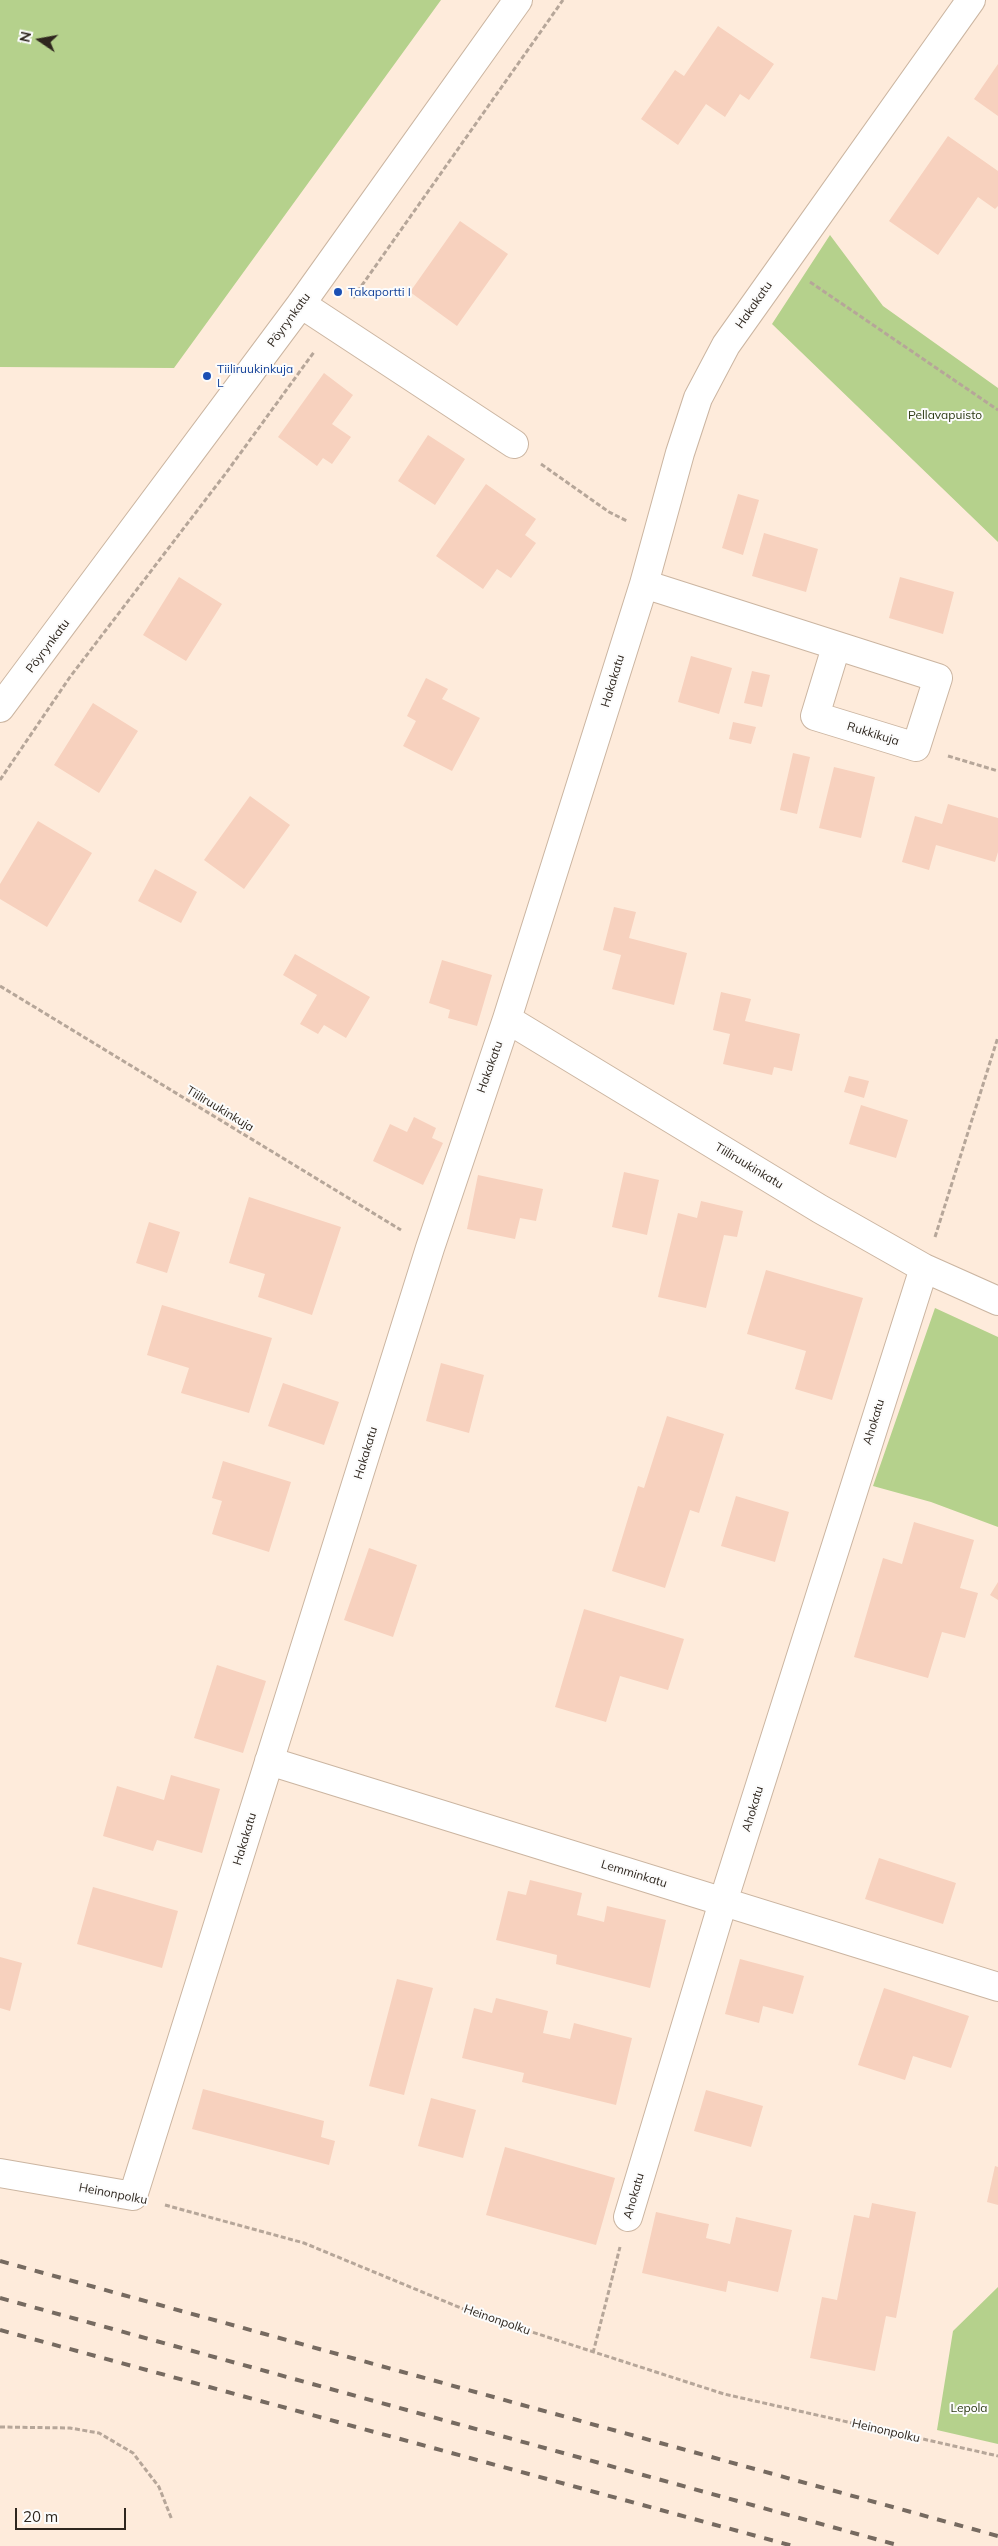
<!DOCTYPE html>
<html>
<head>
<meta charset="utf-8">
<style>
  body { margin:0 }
  #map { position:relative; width:998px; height:2546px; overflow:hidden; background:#feebdb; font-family:Mulish,sans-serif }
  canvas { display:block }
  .north { position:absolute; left:15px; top:15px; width:50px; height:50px; -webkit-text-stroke:4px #fcfcfc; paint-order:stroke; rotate:282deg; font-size:14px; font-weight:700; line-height:20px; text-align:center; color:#2e261e }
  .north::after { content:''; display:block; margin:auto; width:18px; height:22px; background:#2e261e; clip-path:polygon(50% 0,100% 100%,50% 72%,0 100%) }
  .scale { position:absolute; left:15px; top:2508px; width:111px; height:22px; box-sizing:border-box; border:2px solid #2e261e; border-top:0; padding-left:6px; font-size:15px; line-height:18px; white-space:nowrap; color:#2e261e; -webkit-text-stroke:4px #fcfcfc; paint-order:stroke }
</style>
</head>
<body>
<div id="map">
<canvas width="998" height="2546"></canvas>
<div class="north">N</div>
<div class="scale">20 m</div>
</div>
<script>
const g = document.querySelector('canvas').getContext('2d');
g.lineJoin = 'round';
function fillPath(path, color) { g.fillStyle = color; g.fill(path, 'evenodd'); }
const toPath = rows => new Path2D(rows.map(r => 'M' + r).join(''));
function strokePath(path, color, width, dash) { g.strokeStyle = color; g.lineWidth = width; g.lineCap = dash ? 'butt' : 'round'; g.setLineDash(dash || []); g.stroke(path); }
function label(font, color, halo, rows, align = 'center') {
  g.font = font + ' Mulish,sans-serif'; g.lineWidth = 4; g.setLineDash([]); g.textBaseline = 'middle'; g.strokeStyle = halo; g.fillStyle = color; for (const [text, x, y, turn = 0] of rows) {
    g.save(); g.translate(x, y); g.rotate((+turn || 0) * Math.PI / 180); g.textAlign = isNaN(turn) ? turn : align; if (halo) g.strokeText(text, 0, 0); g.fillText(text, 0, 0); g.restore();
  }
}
const green = toPath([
  [0,0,441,0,174,368,0,367],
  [830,235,883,306,998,388,998,542,772,324],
  [935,1308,998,1337,998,1527,931,1502,873,1486],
  [998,2287,998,2444,937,2430,953,2331]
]);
const building = toPath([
  [718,26,774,64,749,100,740,94,725,117,706,104,678,145,641,119,675,70,684,76],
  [998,64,998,116,974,99],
  [948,136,998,171,998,206,995,209,978,197,938,255,889,221],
  [460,221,508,254,457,326,410,292],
  [324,373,353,395,332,424,351,437,332,464,323,458,317,466,278,437],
  [428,435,465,459,435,505,398,481],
  [486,484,536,519,525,535,536,543,511,578,497,569,483,589,436,556],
  [738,494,759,500,743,555,722,548],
  [764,533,818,549,806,592,752,576],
  [179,577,222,604,186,661,143,635],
  [900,577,954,592,943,634,889,618],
  [691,656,732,668,719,714,678,702],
  [752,671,770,675,762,707,744,703],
  [426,678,448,689,442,699,480,718,452,771,403,746,416,721,407,716],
  [93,703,138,731,99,793,54,765],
  [733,722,756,727,751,744,729,739],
  [793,753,810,757,797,814,780,810],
  [834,767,875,777,861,838,819,828],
  [250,796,290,825,244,889,204,860],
  [948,804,998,818,998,852,995,862,936,845,929,870,902,862,915,816,942,824],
  [38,821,92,853,47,927,0,899,0,884],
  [155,869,197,892,181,923,138,901],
  [614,907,636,912,629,938,687,953,674,1005,612,989,621,955,603,950],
  [295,954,370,997,346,1038,324,1025,318,1034,300,1024,317,995,283,975],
  [442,960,492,975,477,1026,448,1018,450,1010,429,1003],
  [721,992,751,999,745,1021,800,1034,792,1071,774,1067,772,1075,723,1064,730,1034,713,1030],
  [849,1076,869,1081,864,1098,844,1092],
  [861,1105,908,1120,896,1158,849,1144],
  [414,1117,436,1128,432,1138,443,1143,423,1185,373,1161,390,1124,407,1132],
  [624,1172,659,1180,647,1235,612,1227],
  [478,1175,543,1189,536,1221,520,1218,515,1239,467,1229],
  [249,1197,341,1227,312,1315,258,1297,265,1274,229,1263],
  [701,1201,743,1211,737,1237,724,1235,706,1308,658,1297,678,1213,697,1218],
  [149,1222,180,1232,167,1273,136,1263],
  [766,1270,863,1298,832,1400,795,1389,806,1351,747,1334],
  [162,1305,272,1338,249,1413,181,1393,189,1368,147,1355],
  [441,1363,484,1375,469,1433,426,1421],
  [283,1383,339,1402,324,1445,268,1426],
  [667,1416,724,1434,699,1513,690,1510,665,1588,612,1571,638,1486,644,1488],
  [223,1461,291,1482,269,1552,212,1534,222,1501,212,1498],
  [736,1496,789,1512,775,1562,721,1546],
  [914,1522,974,1540,960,1588,978,1593,965,1638,942,1632,928,1678,854,1657,883,1558,902,1564],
  [369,1548,417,1565,393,1637,344,1620],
  [998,1582,998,1600,990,1595],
  [584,1609,684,1639,668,1690,620,1676,606,1722,555,1707],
  [217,1665,266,1681,243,1753,194,1738],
  [171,1775,220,1789,202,1853,157,1840,153,1851,103,1836,117,1786,164,1800],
  [879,1858,956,1883,943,1924,865,1899],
  [530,1880,582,1893,577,1915,604,1922,607,1906,666,1920,650,1988,556,1964,557,1955,496,1940,508,1891,526,1895],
  [93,1887,178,1911,162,1968,77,1944],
  [0,1957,22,1963,10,2011,0,2008],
  [740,1959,804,1976,793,2014,763,2006,759,2023,725,2014],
  [397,1979,433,1988,404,2095,369,2086],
  [884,1988,969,2016,951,2068,913,2056,905,2080,858,2065],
  [496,1998,548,2011,543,2033,570,2039,574,2023,632,2038,616,2105,522,2082,524,2073,462,2058,474,2008,492,2013],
  [203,2089,324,2121,321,2137,335,2141,329,2165,192,2129],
  [706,2090,763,2106,751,2147,694,2131],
  [431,2098,476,2110,463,2158,418,2146],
  [505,2147,615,2178,596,2245,486,2215],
  [995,2166,998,2167,998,2205,987,2202],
  [872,2203,916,2212,896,2318,886,2316,875,2371,810,2358,822,2297,837,2300,854,2215,869,2218],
  [656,2212,709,2224,706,2238,730,2244,736,2217,792,2230,778,2292,728,2281,726,2292,642,2273]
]);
const path = toPath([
  [810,282,998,410],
  [353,298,563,0],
  [541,464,609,512,627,521],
  [948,756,998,771],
  [0,780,70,677,226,473,314,352],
  [0,986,401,1230],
  [935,1237,998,1037],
  [165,2205,304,2243,473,2313,724,2394,998,2456],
  [593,2353,620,2247],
  [0,2427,70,2428,99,2433,133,2453,159,2487,172,2520]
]);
const minor = toPath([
  [301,304,514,444],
  [644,584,938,678,916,747,815,716,836,647],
  [0,708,301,304,518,0],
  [507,1019,820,1209,924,1268,998,1301],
  [269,1761,998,1987],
  [0,2173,133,2196,430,1248,507,1019,644,584,680,453,698,398,726,345,971,0],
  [628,2217,723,1902,924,1268]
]);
const rail = toPath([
  [0,2261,998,2536],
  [0,2298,901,2546],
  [0,2330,793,2546]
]);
const markers = [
  [338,292,5,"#1a4fb4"],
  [207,376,5,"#1a4fb4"]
];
const transitNames = [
  ["Takaportti I",348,292],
  ["Tiiliruukinkuja",217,369],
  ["L",217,383]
];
const streetNames = [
  ["Hakakatu",754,305,-55],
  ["Pöyrynkatu",289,320,-54],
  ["Pöyrynkatu",48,646,-53],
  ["Hakakatu",613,681,-73],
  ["Rukkikuja",873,734,17],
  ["Hakakatu",490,1067,-70],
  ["Tiiliruukinkuja",220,1109,31],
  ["Tiiliruukinkatu",749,1166,31],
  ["Ahokatu",874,1422,-73],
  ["Hakakatu",366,1453,-73],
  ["Ahokatu",753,1809,-73],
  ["Hakakatu",245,1839,-73],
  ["Lemminkatu",634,1874,17],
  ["Heinonpolku",113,2194,11],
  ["Ahokatu",634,2196,-74],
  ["Heinonpolku",497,2320,19],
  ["Heinonpolku",886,2431,13]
];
const parkNames = [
  ["Pellavapuisto",945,415],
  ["Lepola",969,2408]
];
fillPath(green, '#b5d18c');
fillPath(building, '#f7d1be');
strokePath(minor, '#cbb5a1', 30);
strokePath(path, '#b6a699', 3, [5, 2.5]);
strokePath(minor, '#fff', 28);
strokePath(rail, '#766a60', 4, [9, 9]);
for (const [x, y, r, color] of markers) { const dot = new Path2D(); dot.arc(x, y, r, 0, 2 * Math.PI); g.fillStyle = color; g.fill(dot); strokePath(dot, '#fcfcfc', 2); }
label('12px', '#164399', '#fcfcfc', transitNames, 'left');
label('12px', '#2e261e', '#fcfcfc', streetNames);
label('12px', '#2c3a14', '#fcfcfc', parkNames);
</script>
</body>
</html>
